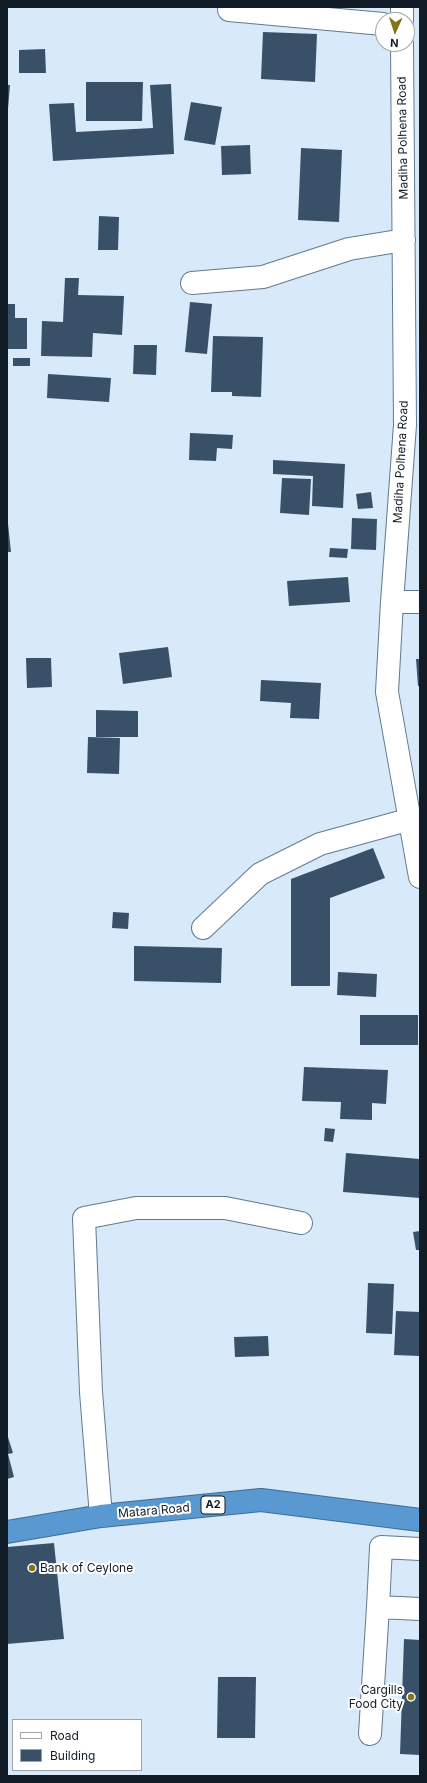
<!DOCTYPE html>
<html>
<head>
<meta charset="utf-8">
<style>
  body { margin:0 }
  #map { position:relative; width:427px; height:1783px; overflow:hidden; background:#d8e9f9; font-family:Inter,sans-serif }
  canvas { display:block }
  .frame { position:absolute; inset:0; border:8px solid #121c26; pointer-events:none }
  .legend { position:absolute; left:12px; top:1719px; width:130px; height:52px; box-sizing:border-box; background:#fff; border:1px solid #a0a4a8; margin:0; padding:5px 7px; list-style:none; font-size:12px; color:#121c26 }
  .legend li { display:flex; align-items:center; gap:8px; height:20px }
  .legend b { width:20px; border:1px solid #a0a4a8 }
  .north { position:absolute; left:375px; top:12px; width:40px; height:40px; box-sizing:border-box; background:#fff; border:1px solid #a0a4a8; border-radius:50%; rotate:183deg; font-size:11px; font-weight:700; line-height:16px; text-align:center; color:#121c26 }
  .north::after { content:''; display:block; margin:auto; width:14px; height:18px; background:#857315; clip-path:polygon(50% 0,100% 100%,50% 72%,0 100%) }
</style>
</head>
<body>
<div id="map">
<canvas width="427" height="1783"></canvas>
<div class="frame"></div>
<ul class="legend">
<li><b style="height:5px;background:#fff"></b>Road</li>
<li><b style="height:11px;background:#395168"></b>Building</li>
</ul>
<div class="north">N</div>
</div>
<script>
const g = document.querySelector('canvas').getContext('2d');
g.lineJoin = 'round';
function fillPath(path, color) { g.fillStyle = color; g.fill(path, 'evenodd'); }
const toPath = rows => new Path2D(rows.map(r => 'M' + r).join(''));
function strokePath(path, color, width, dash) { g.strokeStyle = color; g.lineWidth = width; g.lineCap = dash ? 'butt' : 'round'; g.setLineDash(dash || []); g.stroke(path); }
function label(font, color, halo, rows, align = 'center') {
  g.font = font + ' Inter,sans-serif'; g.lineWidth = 4; g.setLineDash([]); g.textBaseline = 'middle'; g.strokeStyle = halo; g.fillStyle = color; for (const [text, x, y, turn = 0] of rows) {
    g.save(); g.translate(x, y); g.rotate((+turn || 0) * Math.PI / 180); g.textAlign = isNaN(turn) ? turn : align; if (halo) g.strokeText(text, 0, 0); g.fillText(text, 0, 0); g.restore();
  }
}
const building = toPath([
  [263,32,317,34,315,82,261,79],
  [45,49,46,73,19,73,19,50],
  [86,82,143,82,142,121,86,121],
  [171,84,174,154,53,161,49,104,74,103,76,132,153,128,150,85],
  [7,85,10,85,8,109,7,109],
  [191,102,222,107,215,145,184,140],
  [250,145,251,174,222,175,221,146],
  [301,148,342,150,339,222,298,220],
  [99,216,119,217,118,250,98,250],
  [65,278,79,278,78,295,124,296,122,335,93,333,92,357,41,356,42,321,63,322],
  [190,302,212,304,207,354,185,352],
  [7,304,15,304,15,318,27,318,27,349,7,349],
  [213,336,263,337,261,397,232,396,232,392,211,392],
  [134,345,157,345,156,375,133,374],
  [13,358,30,358,30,366,13,366],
  [48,374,111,378,109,402,47,398],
  [190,433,233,435,232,449,217,448,216,461,189,460],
  [273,460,345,464,343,508,312,506,313,476,273,474],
  [282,478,311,479,309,515,280,513],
  [371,492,373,508,358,509,356,494],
  [7,514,11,552,7,552],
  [352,518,377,519,376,550,351,549],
  [330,548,348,549,347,558,329,557],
  [348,577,350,602,289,606,287,581],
  [168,647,172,677,123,684,119,653],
  [26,658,51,658,52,687,27,688],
  [416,659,420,659,420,686,418,686],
  [261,680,321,683,319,719,290,718,291,703,260,701],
  [96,710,138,711,138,737,96,737],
  [88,737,120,738,119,774,87,773],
  [373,848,385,878,330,898,330,986,291,986,291,879],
  [113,912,129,913,128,929,112,928],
  [134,946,222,948,221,983,134,981],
  [338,972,377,974,376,997,337,995],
  [360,1015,418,1015,418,1045,360,1045],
  [304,1067,388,1070,386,1104,372,1103,372,1120,340,1119,341,1102,302,1101],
  [325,1128,335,1129,333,1142,324,1141],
  [346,1153,420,1159,420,1198,343,1192],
  [420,1231,420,1250,416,1250,413,1232],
  [368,1283,394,1284,392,1334,366,1333],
  [396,1311,420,1312,420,1356,394,1355],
  [268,1336,269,1356,235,1357,234,1337],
  [7,1434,13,1453,8,1454,14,1477,7,1479],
  [54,1543,64,1639,7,1644,7,1547],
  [404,1639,420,1640,420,1755,400,1754],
  [218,1677,256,1677,255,1738,217,1738]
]);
const minor = toPath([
  [402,7,402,20],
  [229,10,383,24],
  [402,44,405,425,392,602,387,692,420,877],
  [192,283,263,277,349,249,404,240],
  [392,602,420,602],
  [203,928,260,874,320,844,411,819],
  [101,1516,91,1392,84,1218,136,1208,225,1208,301,1223],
  [420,1549,381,1547,378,1607,420,1609],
  [370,1734,378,1607]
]);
const highway = toPath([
  [7,1532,101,1516,261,1500,420,1520]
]);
const markers = [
  [32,1568,4,"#857315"],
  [411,1697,4,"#857315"]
];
const shields = [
  [213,1505,24]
];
const shieldNames = [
  ["A2",213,1505]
];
const streetNames = [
  ["Madiha Polhena Road",403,138,-91],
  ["Madiha Polhena Road",401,462,-87],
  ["Matara Road",154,1511,-5]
];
const poiNames = [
  ["Bank of Ceylone",40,1568],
  ["Cargills",403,1690,"right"],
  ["Food City",403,1704,"right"]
];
fillPath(building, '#395168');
strokePath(minor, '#607a92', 24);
strokePath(highway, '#406d95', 24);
strokePath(minor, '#fff', 22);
strokePath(highway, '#5998d1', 22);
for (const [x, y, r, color] of markers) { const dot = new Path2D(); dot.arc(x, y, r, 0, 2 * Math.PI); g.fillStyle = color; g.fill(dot); strokePath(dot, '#fff', 1.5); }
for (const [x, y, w] of shields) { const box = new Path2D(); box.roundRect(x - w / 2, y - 9, w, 18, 3); g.fillStyle = '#fff'; g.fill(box); strokePath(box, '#121c26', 1); }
label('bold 11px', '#121c26', null, shieldNames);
label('12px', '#121c26', '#fff', streetNames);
label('12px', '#121c26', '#fff', poiNames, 'left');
</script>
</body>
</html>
